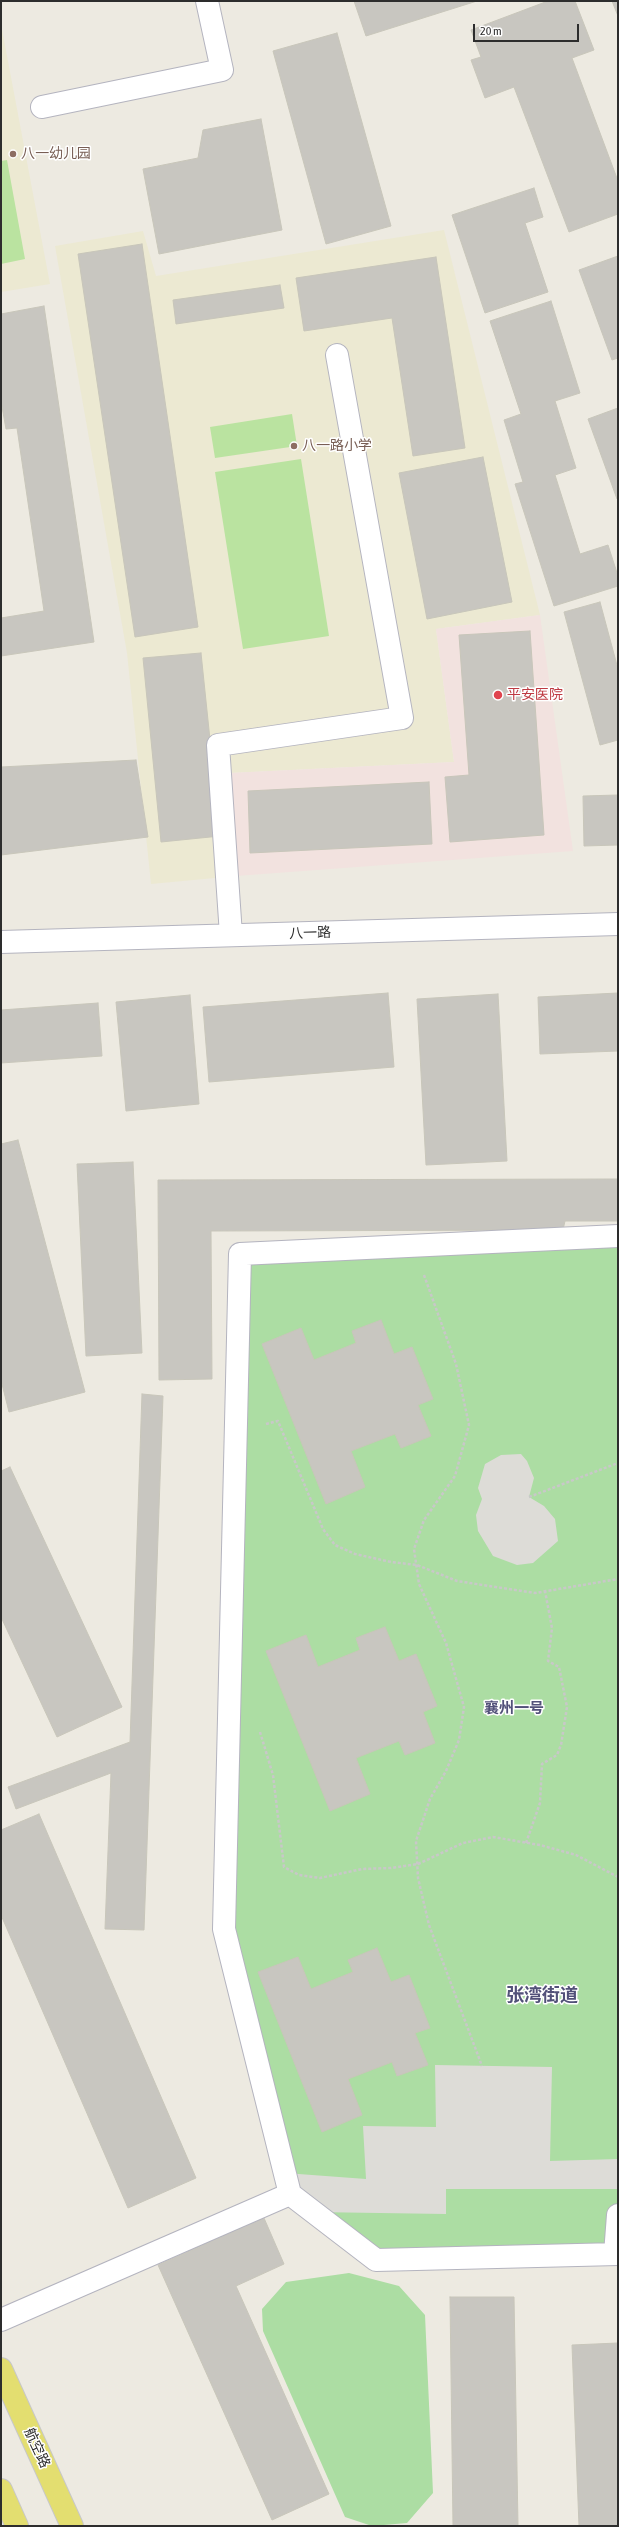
<!DOCTYPE html>
<html>
<head>
<meta charset="utf-8">
<style>
  body { margin:0 }
  #map { position:relative; width:619px; height:2527px; overflow:hidden; background:#edeae1; font-family:"Asap Condensed",sans-serif }
  canvas { display:block }
  .frame { position:absolute; inset:0; border:2px solid #2d2d2d; pointer-events:none }
  .scale { position:absolute; left:473px; top:24px; width:106px; height:18px; box-sizing:border-box; border:2px solid #2d2d2d; border-top:0; padding-left:5px; font-size:12px; line-height:14px; white-space:nowrap; color:#2d2d2d; -webkit-text-stroke:3px #fff; paint-order:stroke }
</style>
</head>
<body>
<div id="map">
<canvas width="619" height="2527"></canvas>
<div class="frame"></div>
<div class="scale">20 m</div>
</div>
<script>
const g = document.querySelector('canvas').getContext('2d');
g.lineJoin = 'round';
function fillPath(path, color) { g.fillStyle = color; g.fill(path, 'evenodd'); }
const toPath = rows => new Path2D(rows.map(r => 'M' + r).join(''));
function strokePath(path, color, width, dash) { g.strokeStyle = color; g.lineWidth = width; g.lineCap = dash ? 'butt' : 'round'; g.setLineDash(dash || []); g.stroke(path); }
function label(font, color, halo, rows, align = 'center') {
  g.font = font + ' "Asap Condensed","Noto Sans SC",sans-serif'; g.lineWidth = 3; g.setLineDash([]); g.textBaseline = 'middle'; g.strokeStyle = halo; g.fillStyle = color; for (const [text, x, y, turn = 0] of rows) {
    g.save(); g.translate(x, y); g.rotate((+turn || 0) * Math.PI / 180); g.textAlign = isNaN(turn) ? turn : align; if (halo) g.strokeText(text, 0, 0); g.fillText(text, 0, 0); g.restore();
  }
}
const education = toPath([
  [1,24,50,284,1,292],
  [444,230,540,615,436,629,454,762,230,773,236,876,151,884,127,653,55,246,143,231,156,276]
]);
const medical = toPath([
  [540,615,573,851,236,876,230,773,454,762,436,629]
]);
const green = toPath([
  [618,1236,618,2254,376,2260,290,2194,226,1938,240,1254],
  [349,2273,399,2286,425,2315,433,2493,407,2523,372,2526,345,2517,263,2331,262,2309,286,2282]
]);
const pitch = toPath([
  [7,160,25,259,1,264,1,161],
  [292,414,297,446,215,458,210,427],
  [301,459,329,636,243,649,215,472]
]);
const plaza = toPath([
  [521,1454,527,1461,534,1478,529,1497,544,1506,555,1519,558,1541,533,1563,517,1565,493,1556,478,1531,476,1515,482,1499,478,1488,485,1464,501,1455],
  [435,2065,552,2067,550,2161,618,2159,618,2189,446,2189,446,2214,313,2212,285,2173,366,2179,363,2126,436,2127]
]);
const building = toPath([
  [354,1,477,1,366,36,354,1],
  [548,1,575,1,594,50,572,58,618,181,618,214,569,232,514,87,485,98,471,60,481,57,471,30,548,1],
  [612,1,618,1,618,16,612,1],
  [337,33,391,226,326,244,273,51,337,33],
  [261,119,282,230,159,254,143,169,198,158,203,130,261,119],
  [534,188,543,217,525,223,548,292,485,313,452,215,534,188],
  [142,244,198,627,135,637,78,254,142,244],
  [618,256,618,358,612,360,579,270,618,256],
  [436,257,465,448,413,456,392,318,304,331,296,278,436,257],
  [280,285,284,308,176,324,173,300,280,285],
  [551,301,580,393,555,401,576,468,555,475,580,554,608,545,618,576,618,586,554,606,515,484,523,482,504,420,521,414,490,321,551,301],
  [44,306,94,642,1,656,1,618,44,611,17,428,6,429,1,401,1,314,44,306],
  [618,408,618,498,617,499,588,419,618,408],
  [483,457,512,602,427,619,399,473,483,457],
  [600,602,618,669,618,740,600,745,564,612,600,602],
  [530,631,544,835,450,842,445,777,469,775,459,635,530,631],
  [201,653,220,836,161,842,143,658,201,653],
  [136,760,148,837,1,855,1,767,136,760],
  [429,782,432,844,250,853,248,791,429,782],
  [618,795,618,845,584,846,583,796,618,795],
  [388,993,394,1067,209,1082,203,1007,388,993],
  [618,993,618,1051,540,1054,538,997,618,993],
  [498,994,507,1161,426,1165,417,999,498,994],
  [190,995,199,1104,126,1111,116,1002,190,995],
  [98,1003,102,1056,1,1063,1,1010,98,1003],
  [18,1140,85,1392,9,1412,1,1380,1,1144,18,1140],
  [133,1162,142,1353,86,1356,77,1164,133,1162],
  [618,1179,618,1221,565,1221,563,1230,211,1231,212,1379,159,1380,158,1180,618,1179],
  [381,1320,394,1354,412,1347,433,1399,418,1405,431,1436,401,1448,395,1434,351,1451,365,1487,326,1504,262,1344,301,1328,314,1360,356,1343,352,1331,381,1320],
  [142,1394,163,1396,144,1930,105,1929,111,1773,16,1809,8,1787,130,1742,142,1394],
  [10,1467,122,1707,57,1737,1,1617,1,1471,10,1467],
  [385,1627,399,1661,416,1654,437,1706,423,1712,435,1743,405,1755,399,1741,356,1758,370,1794,330,1811,266,1651,306,1635,318,1667,360,1650,356,1638,385,1627],
  [39,1814,196,2178,128,2208,1,1915,1,1830,39,1814],
  [377,1948,391,1982,409,1975,430,2028,415,2033,428,2065,397,2076,392,2062,348,2079,362,2115,322,2132,258,1972,298,1957,311,1989,353,1972,348,1960,377,1948],
  [264,2218,284,2264,236,2286,329,2494,272,2520,158,2265,264,2218],
  [450,2297,514,2297,518,2526,453,2526,450,2297],
  [618,2343,618,2526,579,2526,572,2345,618,2343]
]);
const path = toPath([
  [424,1275,456,1364,469,1425,455,1476,424,1520,414,1549,419,1584,446,1643,464,1707,459,1740,446,1771,430,1799,416,1841,418,1878,429,1925,482,2066],
  [266,1424,278,1421,323,1529,335,1545,355,1554,391,1562,417,1565,457,1581,535,1593,618,1579],
  [529,1497,618,1463],
  [260,1732,273,1775,284,1867,299,1875,320,1878,362,1869,391,1868,418,1864,463,1843,493,1837,540,1845,576,1855,618,1877],
  [526,1843,540,1803,542,1764,557,1755,561,1745,567,1707,559,1667,548,1661,552,1628,545,1591]
]);
const minor = toPath([
  [42,107,222,70,207,1],
  [231,935,218,745,402,718,337,355],
  [1,942,618,924],
  [618,1236,240,1254,224,1929,290,2194,376,2260,618,2254],
  [615,2254,618,2215],
  [1,2320,290,2194]
]);
const major = toPath([
  [1,2369,72,2526],
  [1,2490,17,2526]
]);
const markers = [
  [13,154,4,"#8d6e63"],
  [294,446,4,"#8d6e63"],
  [498,695,5,"#e0444e"]
];
const educationNames = [
  ["八一幼儿园",21,154],
  ["八一路小学",302,446]
];
const healthNames = [
  ["平安医院",507,695]
];
const streetNames = [
  ["八一路",310,933,-2],
  ["航空路",37,2448,65]
];
const neighbourhoodNames = [
  ["襄州一号",514,1708]
];
const districtNames = [
  ["张湾街道",542,1995]
];
fillPath(education, '#ece9d2');
fillPath(medical, '#f2e2df');
fillPath(green, '#acdda3');
fillPath(pitch, '#bae3a0');
fillPath(plaza, '#dddcd7');
fillPath(building, '#c8c6c0');
strokePath(building, '#c8c6ba', 1);
strokePath(minor, '#b4b4bf', 24);
strokePath(major, '#c8c8c8', 24);
strokePath(path, '#c8c8c8', 2.5, [3, 2]);
strokePath(minor, '#fff', 22);
strokePath(major, '#e3de70', 22);
for (const [x, y, r, color] of markers) { const dot = new Path2D(); dot.arc(x, y, r, 0, 2 * Math.PI); g.fillStyle = color; g.fill(dot); strokePath(dot, '#fff', 1.5); }
label('14px', '#785e54', '#fff', educationNames, 'left');
label('14px', '#be3a42', '#fff', healthNames, 'left');
label('14px', '#2d2d2d', '#fff', streetNames);
label('bold 15px', '#525179', '#fff', neighbourhoodNames);
label('bold 18px', '#525179', '#fff', districtNames);
</script>
</body>
</html>
